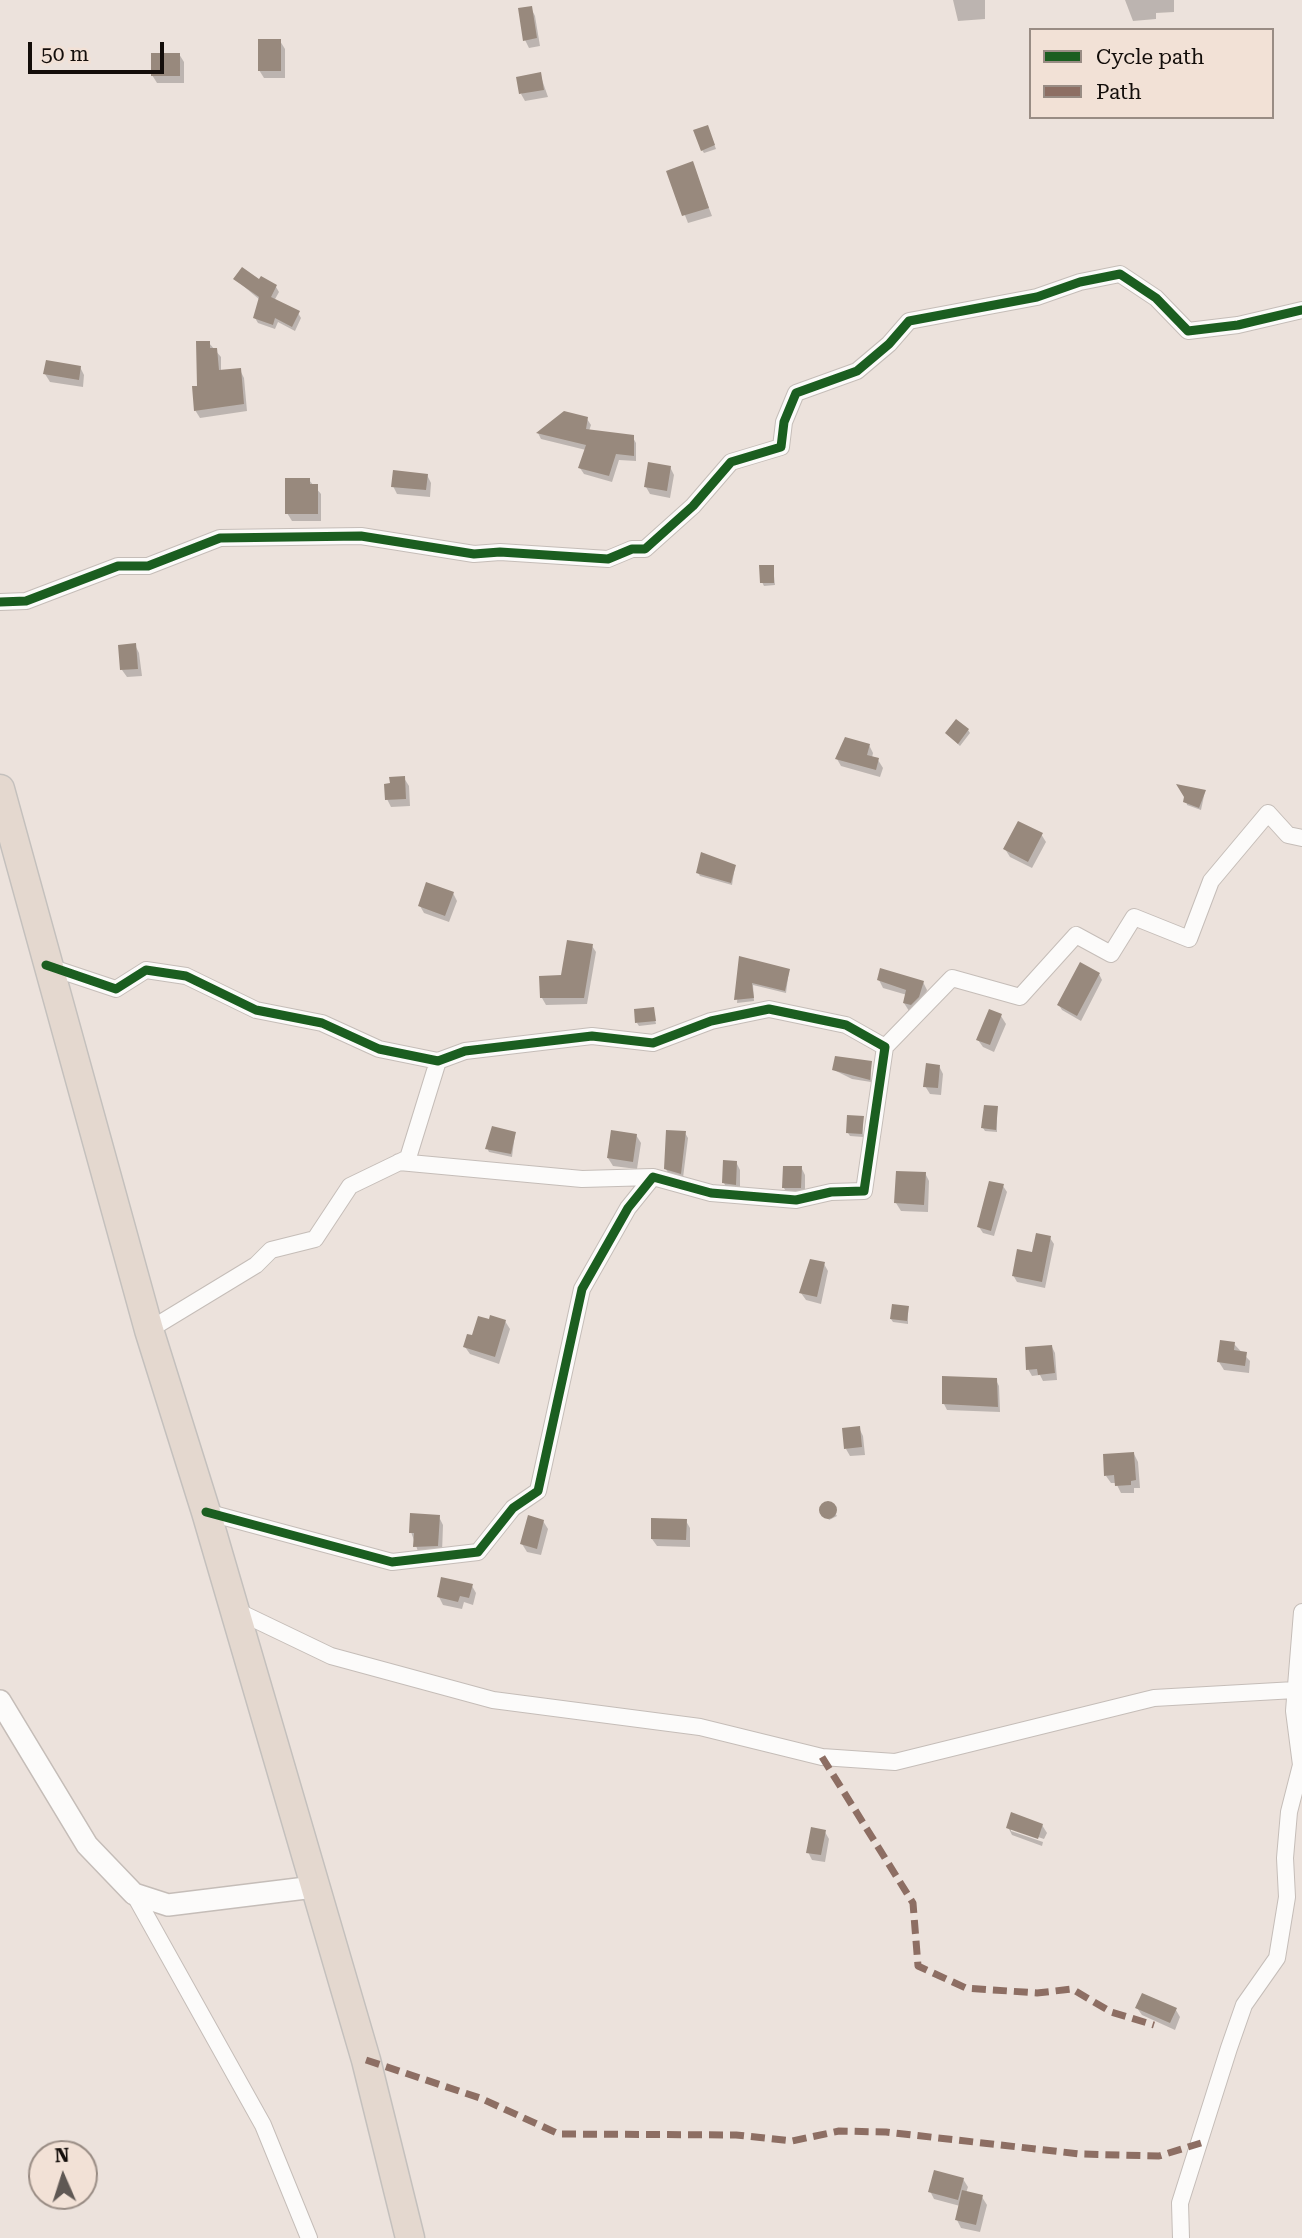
<!DOCTYPE html>
<html>
<head>
<meta charset="utf-8">
<style>
  body { margin:0 }
  #map { position:relative; width:1302px; height:2238px; overflow:hidden; background:#ece2dc; font-family:"Roboto Serif",serif }
  canvas { display:block }
  .legend { position:absolute; left:1029px; top:28px; width:245px; height:91px; box-sizing:border-box; background:#f2e1d6; border:2px solid #998c84; margin:0; padding:9px 12px; list-style:none; font-size:21px; color:#130d0a }
  .legend li { display:flex; align-items:center; gap:14px; height:35px }
  .legend b { width:35px; border:2px solid #998c84 }
  .north { position:absolute; left:28px; top:2140px; width:70px; height:70px; box-sizing:border-box; background:#f2e1d6; border:2px solid #998c84; border-radius:50%; rotate:357deg; font-size:19px; font-weight:700; line-height:28px; text-align:center; color:#130d0a }
  .north::after { content:''; display:block; margin:auto; width:24px; height:32px; background:#5f5854; clip-path:polygon(50% 0,100% 100%,50% 72%,0 100%) }
  .scale { position:absolute; left:28px; top:42px; width:136px; height:32px; box-sizing:border-box; border:4px solid #130d0a; border-top:0; padding-left:9px; font-size:21px; line-height:24px; white-space:nowrap; color:#130d0a; -webkit-text-stroke:5px #f2e1d6; paint-order:stroke }
</style>
</head>
<body>
<div id="map">
<canvas width="1302" height="2238"></canvas>
<ul class="legend">
<li><b style="height:9px;background:#1b5e20"></b>Cycle path</li>
<li><b style="height:9px;background:#8d6e63"></b>Path</li>
</ul>
<div class="north">N</div>
<div class="scale">50 m</div>
</div>
<script>
const g = document.querySelector('canvas').getContext('2d');
g.lineJoin = 'round';
function fillPath(path, color) { g.fillStyle = color; g.fill(path, 'evenodd'); }
const toPath = rows => new Path2D(rows.map(r => 'M' + r).join(''));
function strokePath(path, color, width, dash) { g.strokeStyle = color; g.lineWidth = width; g.lineCap = dash ? 'butt' : 'round'; g.setLineDash(dash || []); g.stroke(path); }
const shadow = toPath([
  [953,0,985,0,985,19,958,21],
  [1125,0,1174,0,1174,12,1156,13,1156,19,1133,21],
  [531,8,535,16,540,46,529,48,525,40],
  [280,41,285,49,285,78,264,78,259,70],
  [179,54,184,62,184,83,157,83,152,75],
  [540,74,548,97,525,101,521,94],
  [709,130,716,149,704,153,702,150],
  [692,163,712,216,688,223,668,172],
  [235,279,276,287,279,292,274,301,298,313,301,318,295,331,278,322,275,329,258,323,255,318,260,300],
  [209,343,221,357,221,371,240,370,244,378,247,411,200,418,195,410],
  [80,367,84,375,83,387,50,382,45,374],
  [587,419,591,425,589,431,632,436,636,443,636,461,619,460,612,482,584,474,580,468,586,450,541,439,538,433],
  [670,467,674,475,670,498,650,494,646,487],
  [427,475,431,483,430,497,397,494,393,486],
  [309,480,321,494,321,521,292,521,287,513],
  [773,567,775,585,764,586,762,582],
  [135,645,139,653,142,676,127,677,122,670],
  [968,730,970,733,960,746,947,734],
  [869,745,873,753,872,758,878,760,883,768,880,777,841,766,837,759],
  [404,778,409,786,410,806,391,807,387,799],
  [1205,791,1201,810,1187,805,1186,797],
  [1041,834,1046,842,1032,868,1010,857,1005,849],
  [735,866,732,885,700,876,698,873],
  [453,893,457,901,449,922,424,913,420,906],
  [592,946,596,952,587,1004,546,1005,542,998],
  [740,958,789,970,786,993,753,985,754,1001,737,1003],
  [1099,974,1102,980,1081,1021,1062,1010,1059,1005],
  [879,980,923,982,927,990,923,1005,915,1013,909,1011,904,1003,907,995,883,988],
  [653,1009,656,1024,639,1026,637,1023],
  [1001,1016,1006,1024,994,1052,983,1047,978,1040],
  [871,1063,871,1082,852,1079,834,1070],
  [939,1066,943,1074,941,1095,930,1094,925,1086],
  [997,1108,997,1132,985,1131,983,1128],
  [863,1117,863,1137,850,1136,848,1133],
  [685,1133,688,1138,683,1178,669,1175,666,1169],
  [515,1134,512,1157,489,1152,487,1148],
  [636,1135,641,1143,637,1169,613,1166,608,1158],
  [736,1162,740,1170,740,1192,728,1191,724,1183],
  [801,1167,805,1175,805,1195,788,1196,784,1188],
  [925,1173,929,1181,928,1212,901,1211,896,1203],
  [1003,1186,1007,1192,994,1236,983,1233,979,1227],
  [1050,1238,1054,1244,1045,1288,1017,1282,1013,1275],
  [824,1264,828,1271,821,1304,806,1300,801,1293],
  [908,1308,908,1324,893,1322,891,1319],
  [490,1321,505,1321,510,1329,499,1364,470,1354,465,1347],
  [1234,1344,1250,1361,1249,1373,1224,1370,1219,1362],
  [1052,1347,1055,1353,1057,1380,1043,1381,1040,1375,1032,1376,1028,1369],
  [996,1380,999,1386,1000,1412,947,1410,944,1404],
  [859,1428,863,1436,865,1455,850,1456,846,1449],
  [1134,1454,1138,1462,1140,1488,1134,1488,1134,1493,1121,1493,1116,1483,1111,1483,1106,1476],
  [829,1504,837,1516,829,1520,822,1509],
  [439,1517,443,1525,442,1553,419,1554,411,1532],
  [543,1521,548,1529,541,1555,527,1552,522,1544],
  [686,1521,690,1528,690,1547,657,1546,652,1539],
  [472,1586,476,1593,473,1605,464,1602,462,1609,443,1605,439,1597],
  [1042,1825,1047,1833,1044,1839,1011,1828,1011,1831,1043,1842,1042,1846,1012,1835,1008,1827],
  [825,1832,829,1839,825,1862,812,1860,808,1852],
  [1137,2008,1176,2010,1180,2017,1175,2030,1142,2015],
  [963,2179,968,2187,966,2193,982,2197,987,2205,980,2232,961,2228,957,2220,960,2206,934,2199,930,2191]
]);
const building = toPath([
  [532,6,537,38,523,41,518,8],
  [258,39,281,39,281,71,258,71],
  [151,53,180,53,180,76,151,76],
  [541,72,544,90,519,94,516,77],
  [708,125,715,145,701,151,693,130],
  [693,161,709,208,682,216,666,171],
  [242,267,259,279,261,276,277,285,271,297,300,311,292,327,275,318,273,325,253,318,259,297,233,279],
  [196,341,210,341,210,348,217,348,219,370,241,368,244,404,194,411,192,386,197,386],
  [46,360,81,366,79,380,43,374],
  [564,411,588,417,586,429,634,435,634,456,616,454,609,476,578,468,586,445,536,433],
  [648,462,671,466,667,491,644,487],
  [393,470,428,474,426,490,391,487],
  [285,478,310,478,310,484,318,484,318,514,285,514],
  [759,565,774,565,774,583,760,583],
  [136,643,138,669,120,670,118,645],
  [956,719,969,729,958,744,945,733],
  [845,737,870,744,867,755,879,758,876,770,835,759],
  [405,776,406,799,385,800,384,784,390,783,389,777],
  [1176,784,1206,790,1199,808,1183,802,1184,797],
  [1018,821,1043,833,1028,862,1003,849],
  [701,852,736,865,731,883,696,873],
  [426,882,454,892,445,916,418,906],
  [567,940,593,944,584,998,540,998,539,976,561,975],
  [739,956,790,969,785,991,752,983,754,998,734,1000],
  [1080,962,1100,973,1077,1016,1057,1005],
  [880,968,924,981,919,997,911,1005,903,1003,906,990,877,980],
  [654,1007,656,1021,635,1023,634,1009],
  [989,1009,1002,1014,990,1045,976,1040],
  [835,1056,872,1061,870,1080,832,1070],
  [926,1063,940,1065,938,1088,923,1087],
  [984,1105,998,1106,996,1130,981,1128],
  [847,1115,864,1116,862,1134,846,1133],
  [492,1126,516,1132,511,1154,485,1149],
  [611,1130,637,1134,633,1162,607,1158],
  [666,1130,686,1131,681,1174,664,1169],
  [723,1160,737,1161,736,1185,722,1183],
  [783,1166,802,1166,801,1188,782,1188],
  [896,1171,926,1172,924,1205,894,1203],
  [989,1181,1004,1184,991,1231,977,1227],
  [1036,1233,1051,1236,1042,1282,1012,1276,1017,1249,1032,1252],
  [810,1259,825,1262,817,1297,799,1293],
  [892,1304,909,1306,907,1321,890,1319],
  [490,1315,506,1320,495,1357,463,1347,467,1334,472,1335,478,1316,489,1319],
  [1220,1340,1235,1342,1234,1350,1247,1352,1245,1366,1217,1362],
  [1052,1345,1055,1373,1038,1375,1037,1369,1026,1370,1025,1347],
  [942,1376,997,1378,998,1407,942,1404],
  [860,1426,862,1447,844,1449,842,1428],
  [1134,1452,1136,1480,1131,1481,1131,1485,1115,1486,1114,1475,1104,1476,1103,1454],
  '819 1510a9 9 0 1 1 18 0a9 9 0 1 1-18 0Z',
  [410,1513,440,1515,438,1546,413,1547,414,1533,409,1533],
  [528,1515,544,1520,537,1549,520,1544],
  [651,1518,687,1519,686,1540,651,1539],
  [441,1577,473,1584,469,1598,460,1596,458,1602,437,1597],
  [1011,1812,1043,1824,1038,1839,1006,1828],
  [811,1827,826,1830,821,1855,806,1853],
  [1142,1993,1177,2008,1170,2023,1135,2008],
  [934,2170,964,2178,958,2200,928,2192],
  [962,2190,983,2195,976,2225,955,2220]
]);
const street = toPath([
  [0,602,26,601,118,566,148,566,220,538,361,536,474,554,500,552,608,559,632,549,645,549,693,506,731,462,781,447,784,422,796,393,857,371,889,344,909,321,1037,297,1080,282,1120,274,1156,298,1188,331,1238,325,1302,310],
  [47,966,116,989,146,970,186,976,256,1010,322,1023,379,1049,438,1061,465,1051,592,1036,653,1043,711,1021,769,1009,846,1025,885,1047,864,1191,831,1192,796,1200,711,1193,653,1177,628,1208,582,1289,538,1491,513,1508,478,1552,392,1562,206,1512],
  [885,1047,952,978,1020,997,1076,935,1111,954,1134,917,1189,939,1211,881,1268,813,1288,835,1302,838],
  [399,1162,582,1179,653,1177],
  [149,1330,256,1265,271,1250,315,1239,350,1186,408,1158,438,1061],
  [233,1609,331,1656,493,1700,700,1727,822,1757,895,1762,1154,1698,1295,1690],
  [134,1894,263,2125,309,2238],
  [1181,2238,1180,2203,1229,2048,1244,2005,1277,1958,1287,1897,1285,1858,1289,1812,1301,1765,1294,1711,1302,1612]
]);
const secondary = toPath([
  [0,1701,87,1845,134,1894,168,1905,314,1887]
]);
const highway = toPath([
  [0,789,149,1330,206,1512,366,2060,410,2238]
]);
const quiet = toPath([
  [822,1757,913,1903,918,1966,966,1988,1037,1993,1072,1989,1111,2012,1154,2025],
  [366,2060,480,2098,559,2134,736,2135,792,2141,839,2131,886,2132,1080,2154,1159,2156,1201,2143]
]);
const cycleway = toPath([
  [0,602,26,601,118,566,148,566,220,538,361,536,474,554,500,552,608,559,632,549,645,549,693,506,731,462,781,447,784,422,796,393,857,371,889,344,909,321,1037,297,1080,282,1120,274,1156,298,1188,331,1238,325,1302,310],
  [46,965,116,989,146,970,186,976,256,1010,322,1023,379,1049,438,1061,465,1051,592,1036,653,1043,711,1021,769,1009,846,1025,885,1047,864,1191,831,1192,796,1200,711,1193,653,1177,628,1208,582,1289,538,1491,513,1508,478,1552,392,1562,206,1512]
]);
fillPath(shadow, '#0003');
fillPath(building, '#98897d');
strokePath(street, '#c5bdb8', 18);
strokePath(secondary, '#c5bdb8', 24);
strokePath(highway, '#c4c0bd', 31);
strokePath(street, '#fcfbfa', 16);
strokePath(secondary, '#fcfbfa', 21);
strokePath(highway, '#e4d8cf', 28);
strokePath(quiet, '#8d6e63', 7, [14, 7]);
strokePath(cycleway, '#1b5e20', 9);
</script>
</body>
</html>
